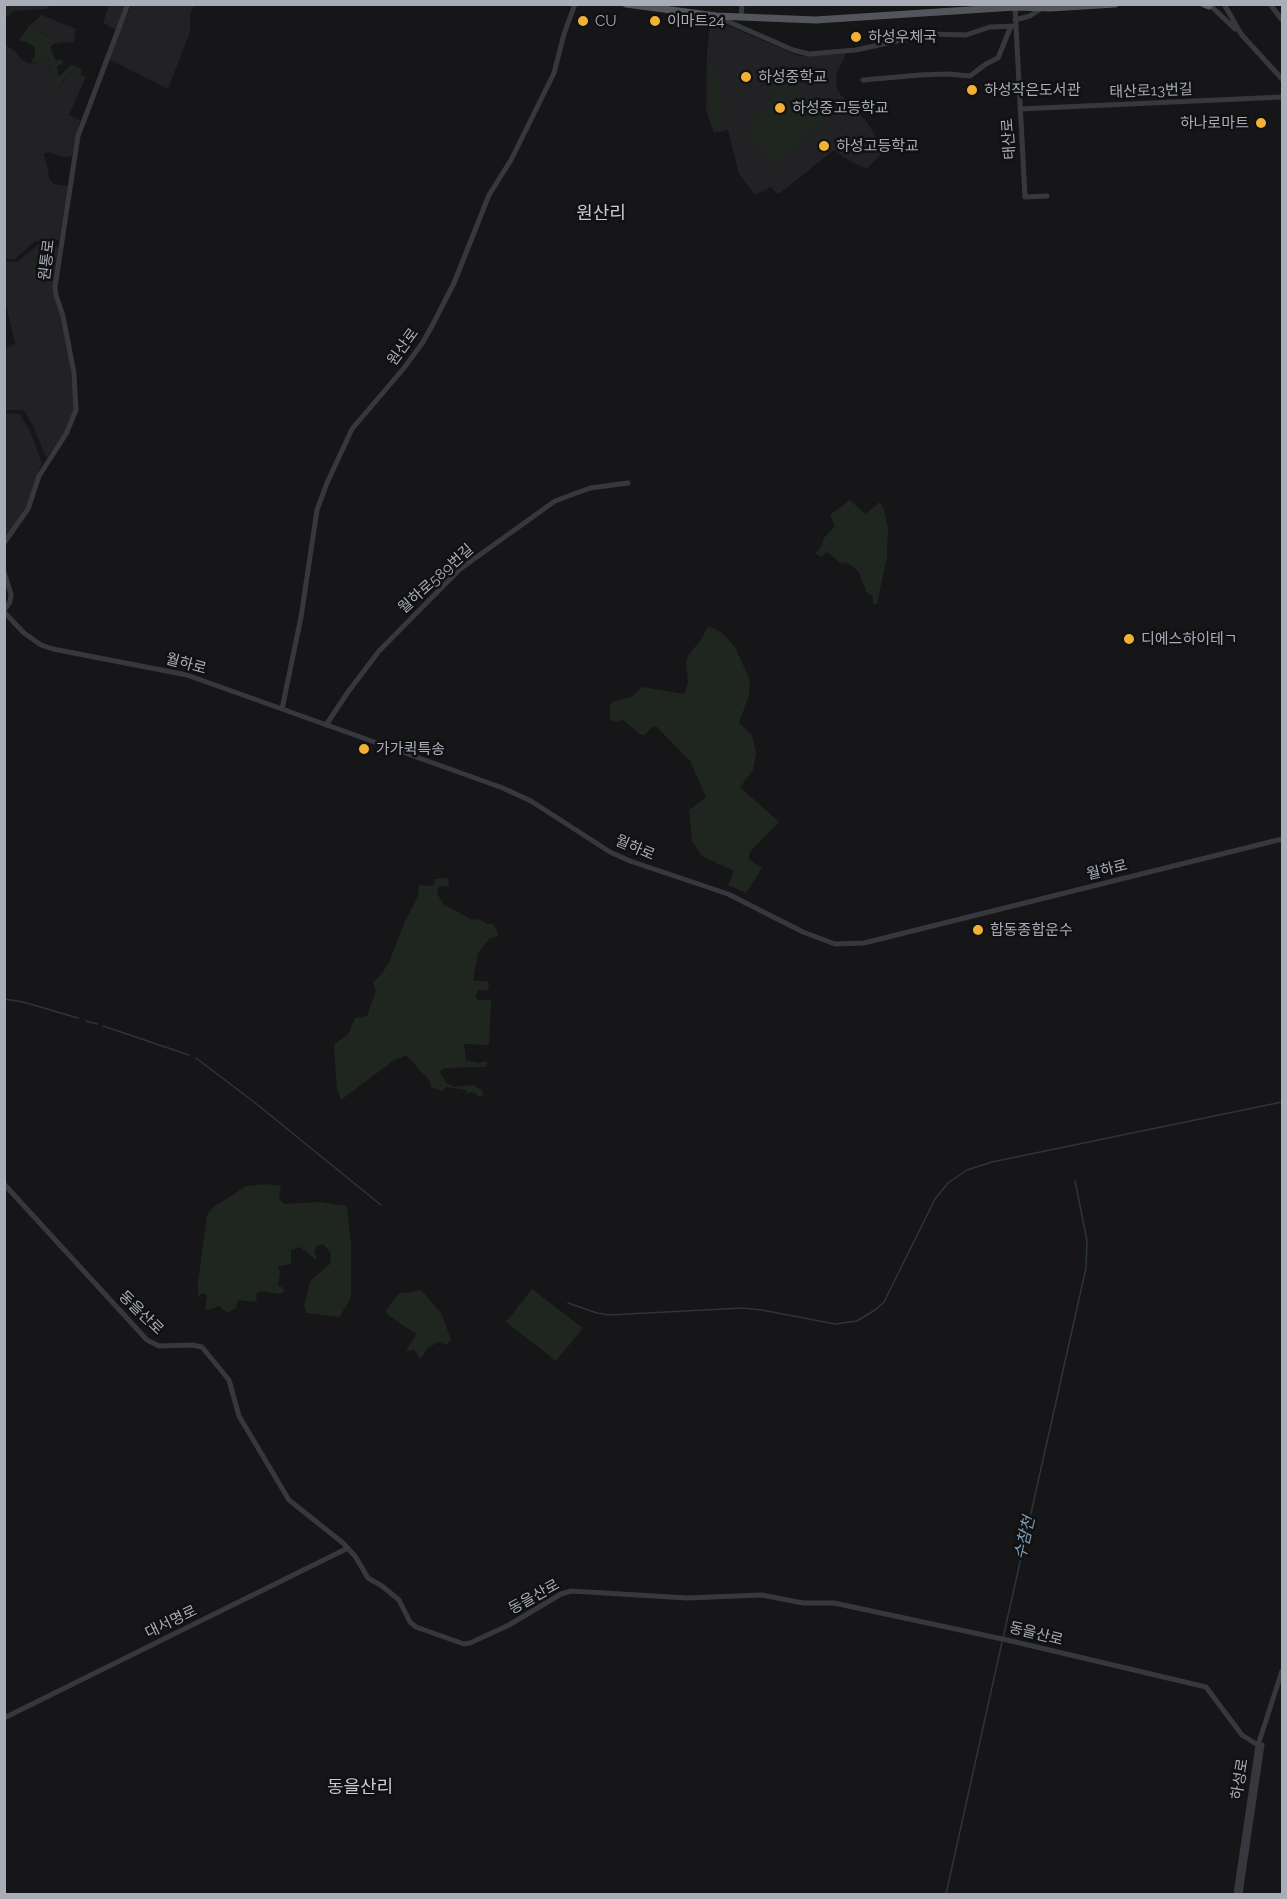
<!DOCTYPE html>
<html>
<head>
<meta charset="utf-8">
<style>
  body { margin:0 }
  #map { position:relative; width:1287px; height:1899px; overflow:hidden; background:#161618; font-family:Raleway,sans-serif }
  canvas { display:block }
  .frame { position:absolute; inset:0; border:6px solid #a8adb8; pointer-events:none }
</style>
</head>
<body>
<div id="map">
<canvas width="1287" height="1899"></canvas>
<div class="frame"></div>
</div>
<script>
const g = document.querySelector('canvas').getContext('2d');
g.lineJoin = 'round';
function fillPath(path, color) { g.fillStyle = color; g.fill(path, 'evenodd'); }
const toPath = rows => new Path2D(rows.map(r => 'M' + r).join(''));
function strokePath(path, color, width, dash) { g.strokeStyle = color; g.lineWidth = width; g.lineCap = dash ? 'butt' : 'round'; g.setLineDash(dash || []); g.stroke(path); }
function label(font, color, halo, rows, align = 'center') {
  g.font = font + ' Raleway,"Noto Sans KR",sans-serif'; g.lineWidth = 5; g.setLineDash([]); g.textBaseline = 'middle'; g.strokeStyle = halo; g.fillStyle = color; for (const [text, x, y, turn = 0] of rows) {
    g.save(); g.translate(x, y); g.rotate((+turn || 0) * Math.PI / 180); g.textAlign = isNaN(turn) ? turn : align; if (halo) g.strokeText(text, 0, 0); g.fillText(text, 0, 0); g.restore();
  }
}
const built = toPath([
  [5,4,50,4,50,5,47,9,14,11,5,18],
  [109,5,126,5,116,30,103,23],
  [131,5,194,5,190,15,190,32,168,89,109,59],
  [42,15,76,29,74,43,55,41,29,26],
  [715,20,799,56,846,54,836,75,837,89,840,94,867,122,884,151,867,169,850,161,834,150,780,193,777,193,771,187,755,195,739,174,728,130,714,133,706,110,707,53,710,23,711,21],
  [4,45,15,51,22,60,31,64,49,58,55,87,59,87,72,71,86,77,69,115,80,120,72,156,64,157,49,152,44,154,50,180,54,184,68,186,59,240,35,241,14,260,4,258],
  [39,244,55,245,58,249,54,288,62,321,74,385,75,407,66,431,48,457,45,455,33,426,24,410,5,410,5,349,15,344,5,300,4,261,17,262],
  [5,413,20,414,30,431,42,463,26,508,5,539]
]);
const green = toPath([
  [29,26,55,41,67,42,53,44,50,48,56,61,60,59,63,61,62,64,57,66,58,76,60,76,70,66,73,65,81,69,81,75,72,71,58,87,54,87,49,58,30,64,35,56,35,48,29,43,19,40],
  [709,66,716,66,721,102,723,128,716,131,708,100],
  [783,77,790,85,777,97,770,90],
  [793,83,823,114,825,119,779,164,745,130],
  [850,500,865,514,880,502,884,509,888,528,887,557,877,604,873,604,873,597,865,591,866,588,861,581,860,573,852,566,845,562,842,564,827,552,821,557,815,553,820,549,824,538,835,526,830,515],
  [708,626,721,632,735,647,750,680,749,695,739,723,752,735,756,753,753,770,740,787,779,822,750,852,749,859,762,868,746,893,728,885,734,871,702,856,692,841,689,810,706,797,690,761,656,726,654,726,644,735,640,734,622,719,618,722,610,720,610,706,612,702,633,696,642,687,685,694,688,681,686,663,688,656,702,638],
  [448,878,449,886,440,886,438,889,437,893,443,904,472,920,478,919,488,924,493,924,499,935,489,939,478,953,473,981,487,981,489,985,488,990,479,990,475,996,478,1000,491,1000,489,1045,464,1044,466,1060,478,1063,487,1061,486,1067,446,1068,442,1069,440,1072,447,1084,455,1087,473,1085,482,1090,483,1096,479,1097,474,1092,466,1093,466,1090,446,1087,442,1091,431,1087,429,1080,406,1055,393,1061,341,1100,337,1089,334,1047,335,1044,348,1034,355,1018,367,1016,376,990,373,983,383,972,390,960,404,923,418,897,419,885,431,886,434,885,435,879],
  [266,1184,281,1186,279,1199,284,1204,320,1202,347,1206,351,1245,351,1294,349,1302,339,1317,306,1313,304,1306,310,1281,330,1264,331,1255,327,1248,322,1244,316,1247,314,1253,317,1257,315,1259,300,1247,291,1250,291,1264,280,1266,278,1268,280,1272,278,1286,282,1287,285,1291,280,1294,261,1291,256,1294,257,1300,253,1302,238,1300,236,1308,227,1313,219,1306,209,1310,205,1309,207,1296,204,1293,198,1296,198,1282,207,1215,211,1209,246,1186],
  [532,1289,583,1328,556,1361,506,1322],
  [421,1290,441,1313,451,1339,447,1345,438,1342,428,1348,421,1358,418,1357,417,1353,413,1350,406,1351,416,1334,388,1315,386,1310,400,1292,406,1293]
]);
const stream = toPath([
  [4,999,23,1002,78,1018],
  [86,1021,97,1024],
  [103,1026,189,1055],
  [196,1058,254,1102,381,1205],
  [568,1303,597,1313,609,1315,742,1308,762,1310,835,1324,857,1321,875,1310,884,1302,935,1199,948,1183,967,1170,992,1162,1282,1102],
  [1003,1638,1086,1268,1087,1241,1075,1181],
  [946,1894,1002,1642]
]);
const minor = toPath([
  [1224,4,1241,34,1282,79],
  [1270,4,1282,20],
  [1015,7,1025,197,1047,196],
  [1212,7,1235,29],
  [741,17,742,4],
  [720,18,793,50,809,54,856,50,929,34,966,35,990,27,1015,26],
  [1015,20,1030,16,1042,8],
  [863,80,920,75,948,74,970,76,986,64,998,58,1011,26],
  [1020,109,1282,97],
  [4,543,28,509,39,476,66,434,76,410,74,373,63,316,56,295,55,287,78,136,128,4],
  [4,572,11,594,10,602,4,610],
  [4,612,24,633,41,645,53,649,187,675,503,788,531,801,610,852,630,861,728,894,803,932,835,944,864,943,1282,839],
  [282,709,301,617,317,510,327,483,352,429,404,368,423,342,433,324,454,283,489,195,511,160,554,73,564,34,575,4],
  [326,725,348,692,379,651,460,569,555,501,590,488,628,483],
  [4,1184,147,1340,159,1346,192,1345,202,1347,229,1380,239,1416,289,1500,343,1543,355,1556,368,1578,382,1586,399,1600,410,1622,416,1627,464,1644,470,1643,509,1625,561,1594,571,1591,687,1598,762,1595,803,1603,834,1603,1007,1640,1206,1687,1242,1735,1261,1747],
  [4,1718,348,1548],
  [1236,1894,1258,1745,1282,1671],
  [1240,1894,1262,1745]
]);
const major = toPath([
  [626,4,716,16,816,20,1015,7,1051,8,1115,4],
  [1204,4,1209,6]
]);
const markers = [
  [583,21,6,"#f2b134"],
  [655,21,6,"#f2b134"],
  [856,37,6,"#f2b134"],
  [746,77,6,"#f2b134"],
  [972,90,6,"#f2b134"],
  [780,108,6,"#f2b134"],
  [1261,123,6,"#f2b134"],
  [824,146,6,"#f2b134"],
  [1129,639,6,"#f2b134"],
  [364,749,6,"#f2b134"],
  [978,930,6,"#f2b134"]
];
const poiNames = [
  ["CU",595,21],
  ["이마트24",667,21],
  ["하성우체국",868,37],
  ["하성중학교",758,77],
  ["하성작은도서관",984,90],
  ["하성중고등학교",792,108],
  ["하나로마트",1249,123,"right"],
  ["하성고등학교",836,146],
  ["디에스하이테ㄱ",1141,639],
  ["가가퀵특송",376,749],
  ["합동종합운수",990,930]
];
const streetNames = [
  ["태산로13번길",1151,91,-2],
  ["태산로",1009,139,-94],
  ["원통로",47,260,-83],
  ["원산로",403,347,-54],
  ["월하로589번길",436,579,-42],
  ["월하로",186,664,15],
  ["월하로",635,848,23],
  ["월하로",1107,870,-14],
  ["동을산로",141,1313,44],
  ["동을산로",534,1597,-29],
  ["대서명로",171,1622,-26],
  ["동을산로",1036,1634,14],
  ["하성로",1240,1779,-81]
];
const waterNames = [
  ["수참천",1025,1538,-77]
];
const quarterNames = [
  ["원산리",601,214],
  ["동을산리",360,1788]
];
fillPath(built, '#222225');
fillPath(green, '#1e261f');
strokePath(stream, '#2c353c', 1.5);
strokePath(minor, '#37383d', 5);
strokePath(major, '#53555c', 7);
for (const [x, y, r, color] of markers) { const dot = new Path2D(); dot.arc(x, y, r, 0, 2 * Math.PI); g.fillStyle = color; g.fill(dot); strokePath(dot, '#111113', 2); }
label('15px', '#a8adb8', '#111113', poiNames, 'left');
label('15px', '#a8adb8', '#111113', streetNames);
label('italic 16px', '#7f9bb3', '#111113', waterNames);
label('18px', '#c9ccd4', '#111113', quarterNames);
</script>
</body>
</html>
